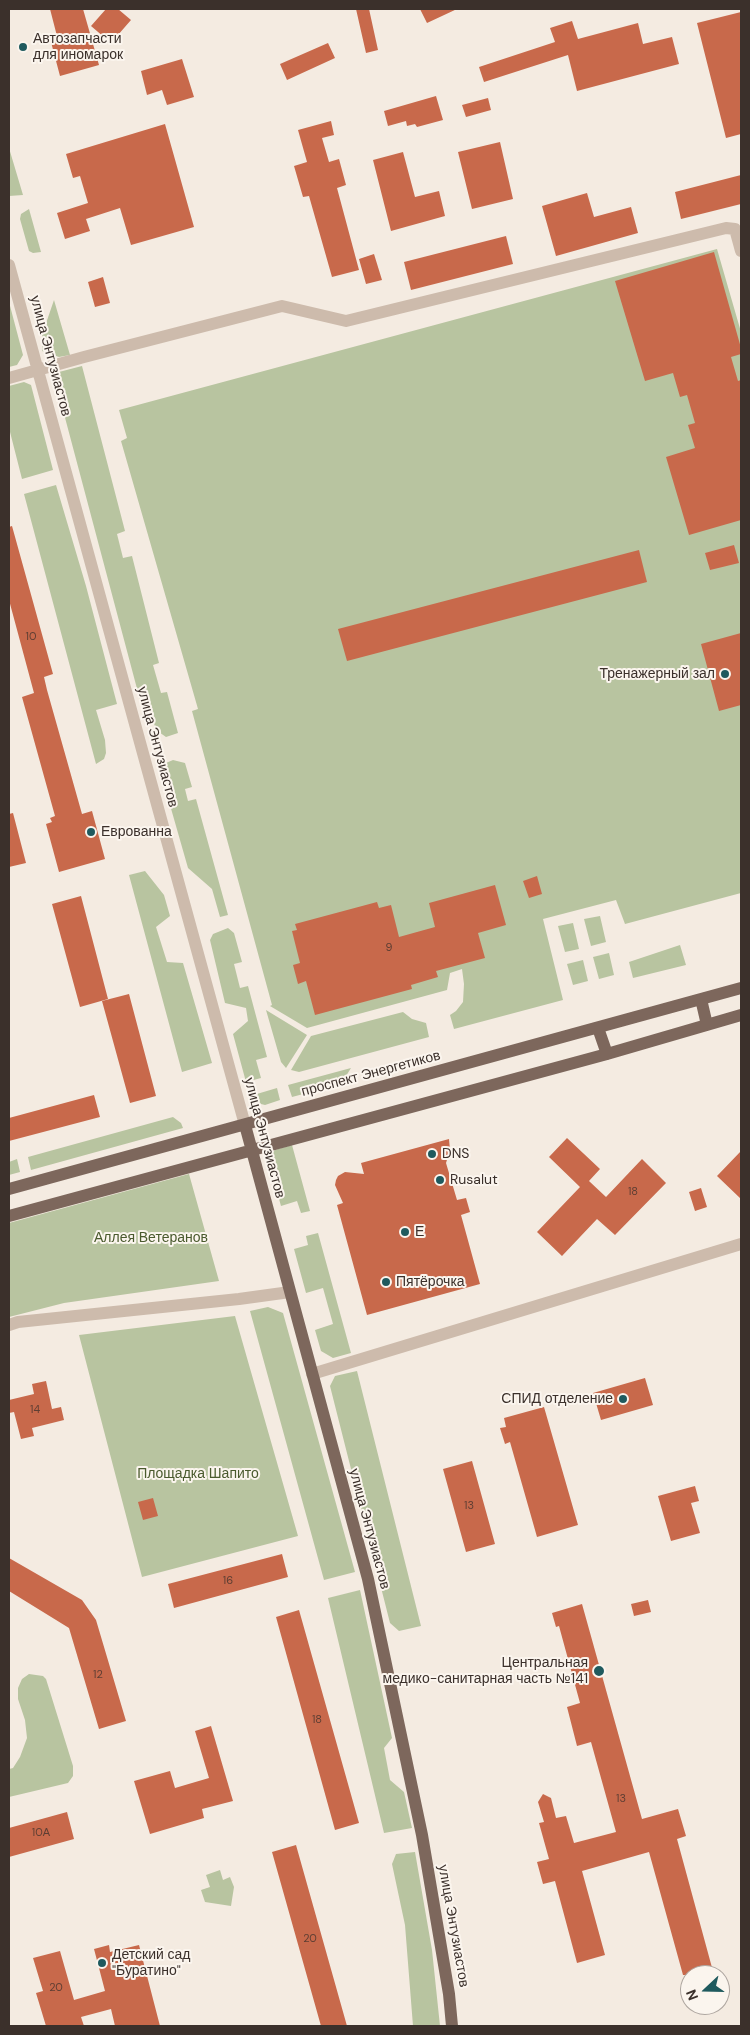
<!DOCTYPE html>
<html>
<head>
<meta charset="utf-8">
<style>
  body { margin:0 }
  #map { position:relative; width:750px; height:2035px; overflow:hidden; background:#f4ebe1; font-family:"DM Sans",sans-serif }
  canvas { display:block }
  .frame { position:absolute; inset:0; border:10px solid #3b302b; pointer-events:none }
  .north { position:absolute; left:680px; top:1965px; width:50px; height:50px; box-sizing:border-box; background:#fbf5ee; border:1px solid #aea6a0; border-radius:50%; rotate:249deg; font-size:14px; font-weight:700; line-height:20px; text-align:center; color:#3b302b }
  .north::after { content:''; display:block; margin:auto; width:18px; height:22px; background:#1f5a5e; clip-path:polygon(50% 0,100% 100%,50% 72%,0 100%) }
</style>
</head>
<body>
<div id="map">
<canvas width="750" height="2035"></canvas>
<div class="frame"></div>
<div class="north">N</div>
</div>
<script>
const g = document.querySelector('canvas').getContext('2d');
g.lineJoin = 'round';
function fillPath(path, color) { g.fillStyle = color; g.fill(path, 'evenodd'); }
const toPath = rows => new Path2D(rows.map(r => 'M' + r).join(''));
function strokePath(path, color, width, dash) { g.strokeStyle = color; g.lineWidth = width; g.lineCap = dash ? 'butt' : 'round'; g.setLineDash(dash || []); g.stroke(path); }
function label(font, color, halo, rows, align = 'center') {
  g.font = font + ' "DM Sans",sans-serif'; g.lineWidth = 4; g.setLineDash([]); g.textBaseline = 'middle'; g.strokeStyle = halo; g.fillStyle = color; for (const [text, x, y, turn = 0] of rows) {
    g.save(); g.translate(x, y); g.rotate((+turn || 0) * Math.PI / 180); g.textAlign = isNaN(turn) ? turn : align; if (halo) g.strokeText(text, 0, 0); g.fillText(text, 0, 0); g.restore();
  }
}
const green = toPath([
  [9,148,23,195,9,196],
  [29,209,41,252,33,253,29,251,20,219,21,214],
  [717,249,741,332,741,893,625,924,616,900,543,919,563,1000,454,1029,450,1015,456,1011,463,1002,464,984,462,969,450,973,447,990,307,1028,270,1006,272,1005,192,711,198,709,121,441,127,438,119,410],
  [54,300,70,355,59,357,42,351,42,335],
  [9,302,23,355,17,365,9,367],
  [82,366,125,531,117,534,123,558,132,556,159,663,153,665,161,693,167,692,178,733,166,737,156,730,151,713,144,715,55,380,59,372],
  [24,382,31,385,53,470,22,479,9,428,9,386],
  [56,485,86,586,117,704,96,710,105,740,106,753,104,759,96,764,24,494],
  [173,760,185,763,192,787,185,789,188,801,196,799,228,915,220,917,212,889,188,868,160,770,166,763],
  [145,871,164,895,170,916,156,927,167,962,183,963,212,1063,182,1072,129,875],
  [600,916,606,942,591,946,584,919],
  [573,923,579,949,565,952,558,926],
  [228,928,234,933,242,962,234,964,240,988,248,986,267,1057,256,1060,261,1078,246,1082,233,1034,248,1021,246,1008,225,1003,210,940,213,934],
  [680,945,686,965,633,978,629,962],
  [609,953,614,975,599,979,593,957],
  [583,960,588,981,573,985,567,964],
  [266,1010,307,1035,286,1068,281,1062],
  [403,1012,412,1019,426,1023,429,1037,299,1072,291,1070,311,1036],
  [351,1068,341,1084,292,1097,288,1085],
  [277,1088,280,1100,265,1105,253,1102,250,1096],
  [173,1117,181,1123,183,1128,31,1170,28,1157],
  [292,1145,310,1211,301,1213,297,1201,281,1206,268,1160,270,1155,275,1150],
  [17,1159,20,1172,9,1175,9,1162],
  [189,1174,219,1281,64,1303,9,1317,9,1223],
  [318,1233,351,1353,333,1358,321,1351,315,1330,333,1324,323,1288,306,1293,294,1249,308,1245,306,1236],
  [268,1307,283,1313,355,1572,324,1580,250,1311],
  [235,1316,298,1536,142,1577,79,1335],
  [357,1371,421,1626,399,1631,390,1623,330,1386,335,1376],
  [360,1590,392,1738,384,1748,390,1780,404,1792,412,1828,384,1833,328,1598],
  [29,1674,43,1676,46,1679,73,1766,73,1776,68,1783,9,1797,9,1769,13,1768,20,1757,27,1738,25,1720,18,1699,18,1688,22,1679],
  [415,1852,432,1950,440,2026,413,2026,405,1925,392,1864,396,1854],
  [220,1870,223,1880,230,1877,234,1887,231,1906,205,1902,201,1890,210,1887,206,1875]
]);
const building = toPath([
  [50,9,83,9,99,65,60,76,51,42,58,40],
  [106,9,118,9,131,20,111,43,91,26],
  [356,9,369,9,378,50,366,53],
  [420,9,457,9,427,23],
  [741,12,741,134,726,138,697,23],
  [572,21,578,39,638,23,643,44,672,37,679,64,577,91,568,55,484,82,479,67,555,42,550,28],
  [328,43,335,58,287,80,280,64],
  [182,59,194,97,167,105,162,90,147,95,141,71],
  [436,96,443,120,417,127,415,124,407,126,406,121,388,126,384,111],
  [488,98,491,110,466,117,462,105],
  [331,121,334,135,322,138,329,162,339,159,346,185,337,188,359,270,332,277,309,196,303,197,294,166,307,162,298,130],
  [165,124,194,227,131,245,120,208,86,219,90,231,65,239,57,213,88,203,80,176,73,178,66,154],
  [500,142,513,199,472,209,458,152],
  [403,152,415,197,439,191,445,216,391,231,373,160],
  [741,175,741,204,681,219,675,192],
  [587,193,594,217,631,207,638,233,556,256,542,206],
  [506,236,513,264,411,290,404,262],
  [714,252,741,348,741,354,731,357,738,381,741,380,741,520,689,535,666,457,695,448,688,425,695,423,687,395,680,397,673,373,645,381,615,281],
  [374,254,382,280,366,284,359,259],
  [103,277,110,303,95,307,88,282],
  [12,526,53,674,44,677,47,690,82,814,92,811,105,859,59,872,46,824,52,822,50,818,55,816,22,697,34,693,9,600,9,527],
  [734,545,739,563,710,570,705,553],
  [639,550,647,582,347,661,338,629],
  [741,633,741,705,719,711,701,644],
  [13,813,26,863,9,867,9,814],
  [537,876,542,894,529,898,523,881],
  [495,885,506,925,478,933,485,958,436,971,438,977,411,985,412,989,315,1015,306,981,298,984,293,965,300,963,292,931,297,930,295,924,377,902,379,908,391,905,399,937,435,927,429,903],
  [81,896,108,999,80,1007,52,904],
  [129,994,156,1096,130,1103,102,1001],
  [94,1095,100,1117,9,1141,9,1118],
  [567,1138,600,1169,589,1181,606,1197,642,1159,666,1183,615,1235,597,1219,562,1256,537,1232,580,1187,549,1157],
  [449,1139,450,1150,446,1163,457,1200,466,1198,470,1212,461,1215,480,1284,367,1315,337,1205,343,1203,335,1185,336,1180,338,1176,345,1172,364,1174,361,1163],
  [741,1151,741,1199,717,1176],
  [701,1188,707,1207,695,1211,689,1192],
  [645,1378,653,1405,601,1420,593,1393],
  [46,1381,52,1409,61,1407,64,1420,32,1428,34,1436,21,1439,14,1412,9,1413,9,1400,34,1394,32,1384],
  [544,1407,578,1525,537,1537,510,1442,505,1444,500,1428,506,1427,504,1418],
  [472,1461,495,1544,466,1552,443,1469],
  [695,1486,699,1501,691,1503,700,1533,671,1541,658,1496],
  [153,1498,158,1516,143,1520,138,1502],
  [282,1554,288,1577,174,1608,168,1584],
  [9,1558,82,1600,96,1620,126,1721,99,1729,69,1628,9,1591],
  [648,1600,651,1612,634,1616,631,1604],
  [582,1604,642,1819,678,1809,686,1836,677,1839,714,1975,683,1975,649,1852,582,1871,605,1955,577,1963,555,1881,543,1884,537,1862,549,1859,539,1823,544,1822,538,1802,543,1794,551,1798,556,1818,566,1816,574,1843,616,1832,591,1742,577,1746,567,1707,580,1703,559,1626,556,1627,552,1613],
  [299,1610,359,1823,335,1830,276,1617],
  [211,1726,233,1801,202,1809,204,1818,150,1834,134,1781,170,1771,175,1788,209,1778,195,1731],
  [67,1812,74,1839,9,1857,9,1828],
  [296,1845,347,2026,321,2026,272,1852],
  [109,1945,110,1952,139,1945,160,2026,115,2026,111,2009,81,2017,84,2026,46,2026,36,1993,43,1991,33,1958,60,1951,74,2000,105,1991,94,1949]
]);
const minor = toPath([
  [9,265,245,1125],
  [9,378,84,357,282,306,346,321,726,228,735,229,741,251],
  [9,1325,18,1322,239,1299,290,1292],
  [312,1374,741,1244]
]);
const major = toPath([
  [701,999,707,1025],
  [598,1028,607,1054],
  [245,1125,368,1579,422,1835,449,1994,452,2026],
  [9,1189,741,988],
  [9,1216,607,1054,741,1015]
]);
const markers = [
  [23,47,5,"#1f5a5e"],
  [725,674,5,"#1f5a5e"],
  [91,832,5,"#1f5a5e"],
  [432,1154,5,"#1f5a5e"],
  [440,1180,5,"#1f5a5e"],
  [405,1232,5,"#1f5a5e"],
  [386,1282,5,"#1f5a5e"],
  [623,1399,5,"#1f5a5e"],
  [599,1671,6,"#1f5a5e"],
  [102,1963,5,"#1f5a5e"]
];
const numberNames = [
  ["10",31,637],
  ["9",389,948],
  ["18",633,1192],
  ["14",35,1410],
  ["13",469,1506],
  ["16",228,1581],
  ["12",98,1675],
  ["18",317,1720],
  ["13",621,1799],
  ["10А",41,1833],
  ["20",310,1939],
  ["20",56,1988]
];
const poiNames = [
  ["Автозапчасти",33,39],
  ["для иномарок",33,55],
  ["Тренажерный зал",715,674,"right"],
  ["Еврованна",101,832],
  ["DNS",442,1154],
  ["Rusalut",450,1180],
  ["Е",415,1232],
  ["Пятёрочка",396,1282],
  ["СПИД отделение",613,1399,"right"],
  ["Центральная",588,1663,"right"],
  ["медико-санитарная часть №141",588,1679,"right"],
  ["Детский сад",112,1955],
  ["\"Буратино\"",112,1971]
];
const streetNames = [
  ["улица Энтузиастов",50,356,75],
  ["улица Энтузиастов",157,747,75],
  ["проспект Энергетиков",371,1074,-15],
  ["улица Энтузиастов",264,1138,75],
  ["улица Энтузиастов",369,1529,75],
  ["улица Энтузиастов",453,1926,80]
];
const parkNames = [
  ["Аллея Ветеранов",151,1238],
  ["Площадка Шапито",198,1474]
];
fillPath(green, '#b8c4a0');
fillPath(building, '#c8694b');
strokePath(minor, '#cdbbac', 12);
strokePath(major, '#7d675c', 12);
for (const [x, y, r, color] of markers) { const dot = new Path2D(); dot.arc(x, y, r, 0, 2 * Math.PI); g.fillStyle = color; g.fill(dot); strokePath(dot, '#fbf5ee', 2); }
label('11px', '#5e3e33', null, numberNames);
label('14px', '#3b302b', '#fbf5ee', poiNames, 'left');
label('14px', '#3b302b', '#fbf5ee', streetNames);
label('14px', '#4a5a2e', '#fbf5ee', parkNames);
</script>
</body>
</html>
